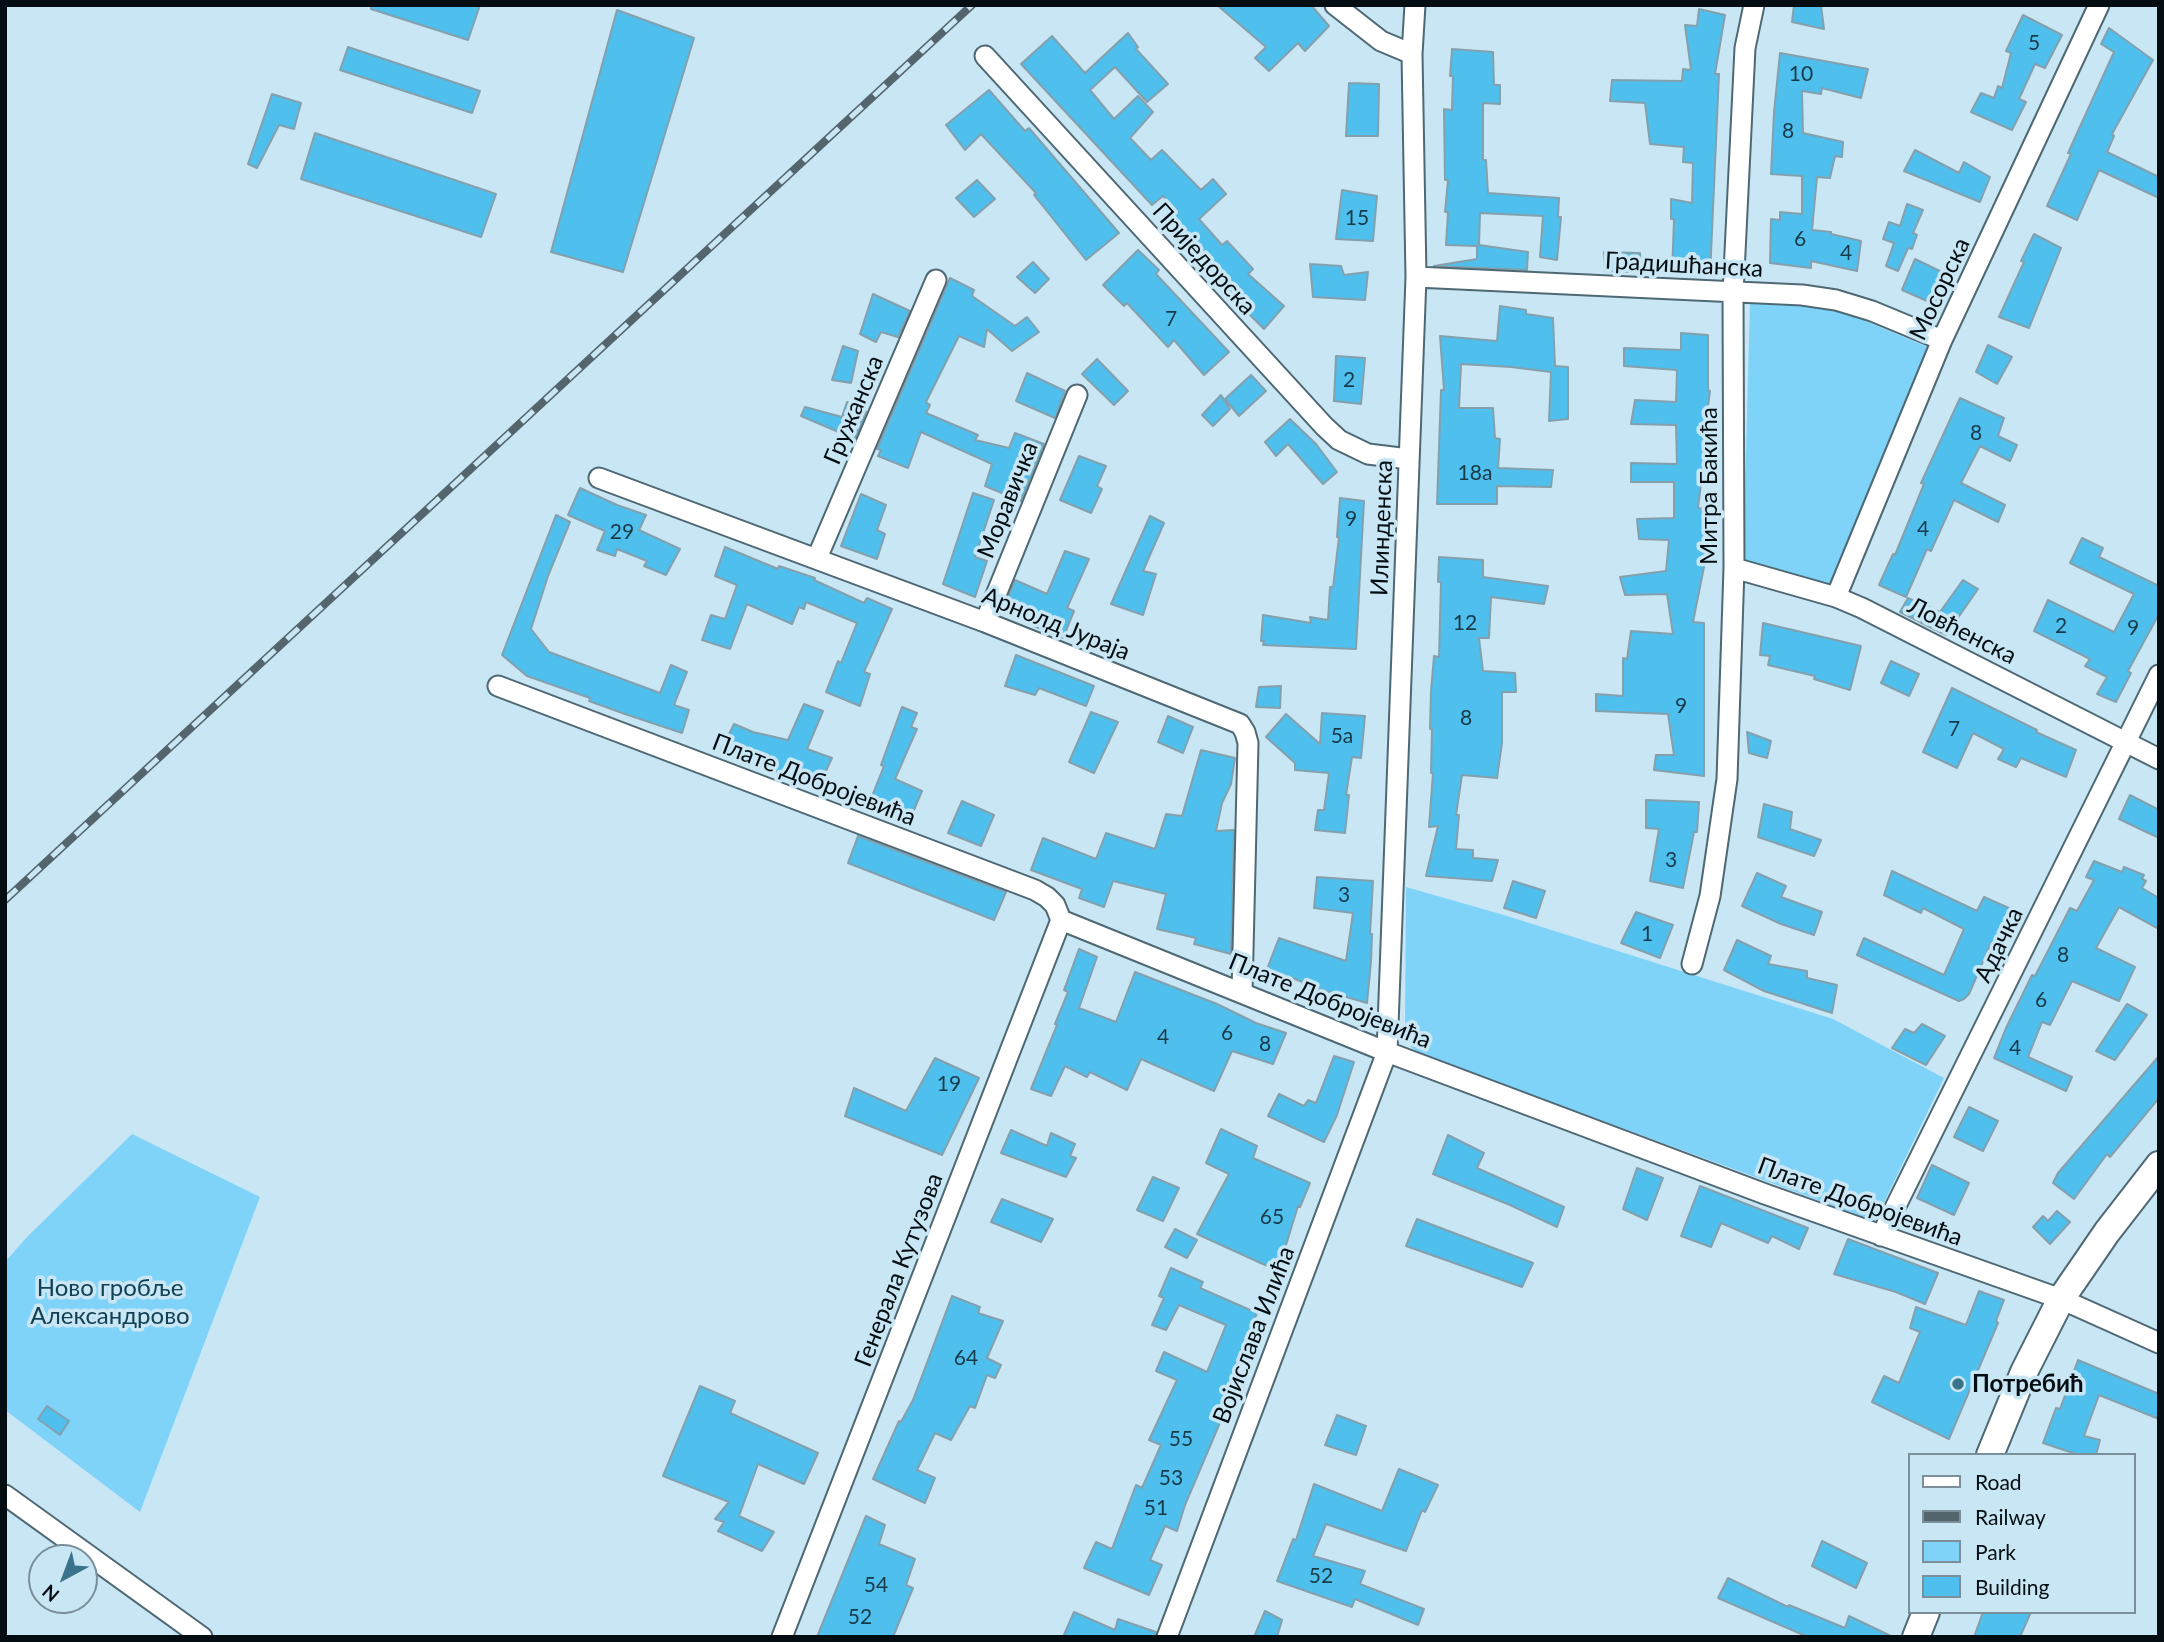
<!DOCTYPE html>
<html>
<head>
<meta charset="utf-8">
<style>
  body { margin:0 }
  #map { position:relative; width:2164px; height:1642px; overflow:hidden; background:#c9e6f4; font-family:Lato,sans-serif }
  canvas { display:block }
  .frame { position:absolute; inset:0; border:7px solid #040d12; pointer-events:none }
  .legend { position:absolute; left:1908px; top:1453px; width:228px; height:161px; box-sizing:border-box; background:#c9e6f4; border:2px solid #7a8f9a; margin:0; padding:9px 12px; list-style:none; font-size:21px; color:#040d12 }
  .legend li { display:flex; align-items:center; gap:14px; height:35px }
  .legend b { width:35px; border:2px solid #7a8f9a }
  .north { position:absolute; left:28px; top:1544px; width:70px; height:70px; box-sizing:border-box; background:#c9e6f4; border:2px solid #7a8f9a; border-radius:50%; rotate:221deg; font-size:19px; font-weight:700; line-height:28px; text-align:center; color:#040d12 }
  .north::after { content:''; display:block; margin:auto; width:24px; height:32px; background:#3a748c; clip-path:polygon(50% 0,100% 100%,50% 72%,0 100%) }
</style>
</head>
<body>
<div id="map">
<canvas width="2164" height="1642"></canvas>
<div class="frame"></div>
<ul class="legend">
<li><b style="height:9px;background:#fff"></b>Road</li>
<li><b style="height:9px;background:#54656e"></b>Railway</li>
<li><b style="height:19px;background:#80d3f8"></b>Park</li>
<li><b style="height:19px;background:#4fbfed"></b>Building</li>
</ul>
<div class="north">N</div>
</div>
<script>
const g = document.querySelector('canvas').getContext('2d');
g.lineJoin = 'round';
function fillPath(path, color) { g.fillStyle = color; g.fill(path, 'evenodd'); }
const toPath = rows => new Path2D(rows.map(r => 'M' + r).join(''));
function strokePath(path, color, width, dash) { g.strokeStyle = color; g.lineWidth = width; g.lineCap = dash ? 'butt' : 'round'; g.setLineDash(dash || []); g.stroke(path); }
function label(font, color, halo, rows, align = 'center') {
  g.font = font + ' Lato,sans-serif'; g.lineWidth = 7; g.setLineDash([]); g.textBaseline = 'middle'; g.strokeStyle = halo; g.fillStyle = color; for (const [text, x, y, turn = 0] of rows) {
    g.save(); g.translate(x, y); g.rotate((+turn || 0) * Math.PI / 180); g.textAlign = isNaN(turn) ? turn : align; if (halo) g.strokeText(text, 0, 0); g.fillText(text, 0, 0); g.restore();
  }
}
const green = toPath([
  [1750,301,1830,306,1930,348,1831,585,1743,564],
  [1406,887,1504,915,1833,1019,1944,1078,1875,1221,1418,1053,1411,1047,1405,1029],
  [132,1134,260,1197,140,1512,5,1410,5,1262,26,1238]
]);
const building = toPath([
  [371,5,480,5,468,40,371,9,371,5],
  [1217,5,1311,5,1329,26,1305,51,1298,43,1269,71,1255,58,1266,47,1217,5],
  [1794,5,1821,5,1824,29,1792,22,1794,5],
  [1699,9,1725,15,1715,74,1719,74,1710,276,1672,274,1674,219,1671,219,1671,199,1692,203,1693,163,1683,162,1684,147,1650,144,1645,103,1610,101,1612,80,1682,81,1683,69,1691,70,1685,25,1697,26,1699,9],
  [617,10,694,38,623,272,551,252,617,10],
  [2023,15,2062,35,2045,68,2035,64,2019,99,2026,102,2012,130,1971,112,1981,93,1994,98,1998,86,2002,88,2011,53,2006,51,2023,15],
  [2109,28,2153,60,2112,134,2114,136,2107,152,2159,177,2159,198,2099,170,2077,220,2047,206,2071,154,2068,153,2114,52,2101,44,2109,28],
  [1128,33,1138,47,1136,49,1168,84,1147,102,1115,67,1090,90,1114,119,1138,96,1153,112,1130,138,1151,160,1162,150,1201,190,1213,179,1226,194,1199,219,1222,245,1227,241,1253,269,1248,274,1284,306,1264,329,1246,311,1249,307,1202,264,1205,262,1168,221,1178,212,1163,196,1152,205,1021,64,1052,36,1085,73,1128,33],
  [348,47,480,91,472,113,340,70,348,47],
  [1452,49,1493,52,1494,85,1500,85,1500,104,1483,103,1483,160,1486,160,1488,193,1559,198,1558,217,1561,217,1557,260,1540,257,1543,216,1480,213,1479,245,1528,252,1527,270,1434,266,1477,259,1477,246,1446,245,1448,212,1445,212,1448,180,1445,180,1444,109,1452,110,1453,76,1450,76,1452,49],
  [1780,53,1868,69,1861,98,1822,88,1821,94,1802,91,1803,133,1843,142,1842,157,1835,156,1830,178,1817,177,1812,230,1831,232,1831,234,1861,241,1857,271,1811,261,1811,268,1770,263,1771,219,1780,220,1780,212,1802,214,1802,176,1771,174,1774,112,1780,53],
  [1349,83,1379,84,1378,136,1346,136,1349,83],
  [989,90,1025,131,1029,128,1119,233,1086,260,1034,195,1036,193,981,134,965,150,946,125,989,90],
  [272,94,301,103,294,129,279,125,257,168,248,164,272,94],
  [315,133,496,194,481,237,301,179,315,133],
  [1915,150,1959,173,1964,162,1990,177,1980,202,1904,171,1915,150],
  [977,180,995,199,974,217,956,198,977,180],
  [1342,190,1377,196,1373,241,1336,239,1342,190],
  [1907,204,1923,210,1913,233,1917,235,1912,249,1908,248,1898,271,1886,266,1894,243,1883,239,1889,222,1900,226,1907,204],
  [2034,234,2061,248,2029,328,1999,317,2024,262,2021,261,2034,234],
  [1138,250,1159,270,1156,274,1229,352,1204,375,1174,340,1168,347,1127,303,1124,306,1103,285,1138,250],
  [1604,252,1640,253,1641,272,1605,271,1604,252],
  [1915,259,1946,274,1934,304,1902,290,1915,259],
  [1033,262,1049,279,1035,293,1017,277,1033,262],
  [1310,264,1341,266,1344,275,1368,272,1365,300,1313,297,1310,264],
  [950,278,974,290,972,296,1015,326,1027,317,1039,332,1012,351,987,329,984,347,959,336,926,402,930,405,926,413,978,435,975,440,1009,448,1015,433,1044,444,1021,501,985,486,992,464,921,432,908,468,878,456,881,450,877,449,950,278],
  [873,294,910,311,898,337,881,332,876,342,860,334,873,294],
  [1500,306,1526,310,1526,314,1553,318,1555,366,1568,367,1568,419,1549,421,1551,372,1511,367,1461,364,1459,408,1493,408,1495,438,1500,439,1498,468,1553,470,1551,487,1497,486,1497,504,1437,504,1441,390,1444,390,1440,336,1497,341,1500,306],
  [1681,333,1708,335,1708,390,1710,391,1702,451,1705,451,1698,508,1704,509,1704,567,1693,622,1704,623,1704,776,1654,770,1656,755,1674,755,1668,714,1596,711,1596,694,1623,696,1623,658,1627,659,1631,631,1673,634,1667,594,1625,595,1620,577,1666,571,1669,540,1639,539,1637,519,1674,518,1674,482,1631,482,1631,463,1677,464,1676,425,1631,424,1635,400,1676,402,1677,370,1624,366,1624,348,1681,350,1681,333],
  [1988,345,2012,357,1997,384,1976,372,1988,345],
  [843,346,858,351,851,383,832,380,843,346],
  [1336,356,1365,358,1361,404,1334,401,1336,356],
  [1097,359,1128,391,1114,405,1082,374,1097,359],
  [1027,373,1065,391,1055,418,1016,401,1027,373],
  [1251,375,1266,391,1239,416,1225,399,1251,375],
  [1221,395,1230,409,1213,426,1202,415,1221,395],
  [1960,398,2004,418,1998,436,2017,445,2010,461,1980,446,1961,483,2005,505,1998,522,1954,500,1931,551,1927,549,1906,597,1879,585,1893,554,1895,555,1924,484,1921,483,1960,398],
  [847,402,866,412,855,439,801,416,805,407,842,417,847,402],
  [1290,419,1316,444,1337,472,1323,484,1288,444,1276,456,1265,442,1290,419],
  [1079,456,1106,466,1097,486,1102,489,1091,513,1060,500,1079,456],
  [580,488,617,505,646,515,639,530,680,549,666,575,644,566,647,561,617,549,615,556,597,550,605,531,568,515,580,488],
  [973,493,994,500,975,557,987,561,975,597,943,584,973,493],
  [861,494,886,505,877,530,885,534,877,559,841,546,861,494],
  [1340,498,1364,501,1356,649,1263,645,1264,641,1261,641,1263,615,1311,623,1310,617,1328,620,1330,587,1333,587,1339,537,1337,537,1340,498],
  [556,515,570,522,548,576,531,629,549,652,660,693,671,665,687,672,674,705,689,710,682,733,625,714,589,701,590,698,527,676,502,655,556,515],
  [1150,516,1164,523,1143,571,1156,574,1143,615,1111,604,1150,516],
  [2082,538,2103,548,2099,557,2159,586,2159,614,2128,671,2131,673,2116,702,2097,694,2107,677,2085,666,2090,659,2034,631,2048,600,2114,632,2134,594,2070,563,2082,538],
  [725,547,778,569,779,566,815,578,814,580,864,603,867,598,892,609,864,672,870,674,860,706,826,692,838,661,841,663,857,623,806,602,804,609,799,607,792,624,747,604,730,649,702,640,711,615,725,619,737,585,715,576,725,547],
  [1065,551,1089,559,1067,608,1074,611,1063,638,1034,626,1037,620,1004,607,1015,580,1047,594,1065,551],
  [1439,557,1483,560,1483,577,1548,586,1544,604,1491,597,1489,638,1479,638,1483,671,1515,673,1516,692,1502,692,1502,743,1497,778,1462,775,1456,815,1459,815,1456,849,1473,850,1473,858,1498,860,1492,881,1426,876,1438,826,1429,827,1433,773,1431,773,1432,729,1430,729,1431,691,1434,656,1439,657,1441,582,1438,582,1439,557],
  [1963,580,1978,589,1946,635,1900,612,1908,598,1940,612,1963,580],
  [1763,623,1861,646,1850,690,1814,679,1815,676,1768,665,1770,656,1760,655,1763,623],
  [1016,655,1094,686,1086,706,1039,688,1035,695,1005,686,1016,655],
  [1891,661,1919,674,1909,696,1881,683,1891,661],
  [1281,686,1280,708,1256,707,1259,687,1281,686],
  [1952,688,2037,730,2036,732,2076,750,2066,777,2021,758,2016,767,1998,759,2004,749,1973,733,1957,768,1923,752,1952,688],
  [804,704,823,711,807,749,832,758,818,788,721,750,734,724,753,732,788,740,804,704],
  [902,707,917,713,911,727,917,729,895,779,922,791,911,817,870,801,884,766,881,765,902,707],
  [1091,712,1118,722,1094,773,1069,762,1091,712],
  [1322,713,1365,716,1361,758,1352,757,1346,795,1349,795,1345,833,1315,830,1318,810,1324,810,1329,773,1295,770,1295,763,1266,737,1286,714,1320,744,1322,713],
  [1168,716,1193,727,1183,753,1158,742,1168,716],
  [1747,732,1771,741,1767,758,1749,753,1747,732],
  [1201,750,1235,758,1231,784,1222,803,1216,831,1234,830,1231,954,1194,944,1196,938,1157,929,1166,894,1113,881,1104,907,1079,898,1082,889,1031,870,1043,838,1096,859,1106,833,1155,849,1166,814,1182,816,1201,750],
  [2130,795,2159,810,2159,838,2119,819,2130,795],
  [1646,800,1699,802,1697,832,1694,832,1683,888,1650,881,1659,829,1646,828,1646,800],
  [962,801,994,815,981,846,948,833,962,801],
  [1764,804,1792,812,1790,829,1821,840,1814,856,1758,837,1764,804],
  [858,836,1006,892,994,920,848,863,858,836],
  [2094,861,2122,872,2124,867,2144,875,2142,879,2146,881,2142,888,2159,898,2159,929,2119,907,2096,948,2135,967,2119,1001,2072,981,2050,1025,2042,1022,2028,1057,2072,1077,2066,1091,1994,1058,2006,1028,2032,975,2035,976,2070,908,2077,911,2094,880,2086,877,2094,861],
  [1892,871,1977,911,1984,897,2011,909,1994,945,1991,943,1969,994,1964,999,1959,1001,1857,955,1864,938,1944,975,1964,929,1923,908,1921,913,1884,895,1892,871],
  [1757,873,1786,886,1781,897,1822,912,1814,935,1781,924,1742,906,1757,873],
  [1317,877,1373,881,1370,934,1372,934,1371,962,1367,1003,1302,984,1303,982,1267,969,1279,938,1346,961,1353,913,1314,908,1317,877],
  [1513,881,1545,891,1536,918,1504,908,1513,881],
  [1636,912,1673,925,1660,958,1621,943,1636,912],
  [1737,940,1771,956,1768,964,1807,971,1807,978,1837,985,1832,1013,1764,991,1724,970,1737,940],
  [1079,949,1097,957,1079,1008,1116,1022,1135,972,1217,1004,1256,1023,1286,1033,1273,1064,1232,1051,1214,1091,1141,1059,1127,1090,1090,1072,1087,1077,1065,1066,1051,1096,1031,1089,1057,1025,1055,1024,1068,992,1064,990,1079,949],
  [2127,1004,2147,1015,2115,1060,2096,1051,2127,1004],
  [1922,1024,1945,1036,1926,1065,1892,1048,1905,1029,1914,1033,1922,1024],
  [1334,1056,1354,1062,1337,1115,1324,1142,1268,1116,1279,1094,1304,1106,1308,1100,1316,1103,1334,1056],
  [2159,1056,2159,1098,2110,1157,2107,1154,2074,1199,2053,1183,2058,1173,2159,1056],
  [935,1058,979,1078,942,1155,845,1116,854,1088,906,1111,935,1058],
  [1969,1107,1998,1121,1983,1151,1954,1137,1969,1107],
  [1221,1129,1257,1146,1253,1158,1310,1183,1300,1207,1298,1206,1286,1245,1276,1270,1197,1234,1229,1174,1206,1163,1221,1129],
  [1011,1130,1047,1146,1051,1133,1075,1144,1070,1156,1076,1158,1066,1177,1001,1153,1011,1130],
  [1448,1135,1484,1153,1477,1168,1564,1207,1557,1227,1510,1205,1433,1174,1448,1135],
  [1932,1165,1969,1183,1954,1215,1917,1198,1932,1165],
  [1637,1168,1663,1178,1647,1220,1623,1209,1637,1168],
  [1153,1177,1179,1188,1163,1221,1137,1210,1153,1177],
  [1700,1186,1808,1228,1799,1249,1772,1236,1768,1243,1721,1223,1711,1247,1681,1236,1700,1186],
  [1002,1199,1053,1219,1041,1242,991,1222,1002,1199],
  [2057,1211,2070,1222,2050,1244,2033,1227,2043,1216,2048,1221,2057,1211],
  [1417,1219,1533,1263,1522,1287,1406,1246,1417,1219],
  [1175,1229,1197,1240,1187,1258,1165,1247,1175,1229],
  [1848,1239,1938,1273,1925,1304,1896,1292,1834,1274,1848,1239],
  [1171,1268,1203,1282,1200,1288,1257,1313,1239,1355,1243,1356,1221,1409,1225,1411,1185,1505,1177,1531,1165,1526,1150,1560,1162,1565,1149,1595,1084,1568,1096,1542,1112,1549,1136,1485,1142,1488,1161,1445,1149,1440,1177,1380,1156,1371,1164,1352,1207,1372,1226,1325,1179,1305,1166,1330,1152,1325,1164,1298,1159,1296,1171,1268],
  [1979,1291,2004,1300,1996,1321,1998,1323,1949,1439,1872,1402,1884,1376,1899,1383,1920,1332,1910,1328,1916,1307,1966,1325,1979,1291],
  [952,1296,980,1307,978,1313,1003,1321,987,1358,1001,1365,995,1378,987,1375,975,1408,970,1406,951,1440,935,1433,917,1470,935,1478,925,1503,873,1479,899,1421,901,1422,913,1400,952,1296],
  [2078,1360,2159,1394,2159,1419,2099,1395,2084,1436,2100,1440,2096,1455,2079,1455,2043,1443,2056,1408,2060,1409,2078,1360],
  [700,1386,735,1401,730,1413,818,1453,804,1484,758,1464,739,1516,774,1532,762,1551,718,1531,724,1522,715,1519,729,1502,663,1476,700,1386],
  [47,1406,69,1421,60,1435,38,1419,47,1406],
  [1337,1415,1366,1426,1356,1455,1325,1445,1337,1415],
  [1399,1469,1438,1485,1425,1512,1422,1510,1406,1551,1326,1524,1313,1556,1365,1571,1360,1584,1424,1609,1418,1625,1355,1599,1352,1607,1277,1581,1293,1539,1296,1540,1314,1484,1382,1511,1399,1469],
  [866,1516,885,1525,879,1544,915,1559,906,1585,913,1588,893,1637,817,1637,866,1516],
  [1822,1541,1867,1563,1856,1588,1812,1566,1822,1541],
  [1728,1578,1788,1607,1789,1605,1845,1628,1849,1616,1893,1637,1808,1637,1718,1598,1728,1578],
  [1265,1611,1282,1620,1277,1637,1254,1637,1265,1611],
  [1074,1612,1115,1630,1118,1619,1156,1632,1155,1637,1063,1637,1074,1612],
  [1983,1612,2031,1612,2020,1637,1974,1637,1983,1612]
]);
const street = toPath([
  [1335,5,1381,41,1412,54],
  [985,56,1324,426,1339,440,1368,454,1409,459],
  [1416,277,1802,295,1836,300,1872,311,1942,340],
  [599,478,985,622,1240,724,1245,732,1248,743,1242,992],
  [817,558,936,280],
  [1734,568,1836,597,1862,608,2159,759],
  [1836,597,1942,340,2099,5],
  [985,622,1077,395],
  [498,686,1035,890,1047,897,1055,905,1061,920,1387,1052,1765,1194,2061,1299,2159,1343],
  [1692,964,1710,896,1727,779,1734,568,1733,293,1745,48,1754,5],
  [1881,1236,2159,675],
  [5,1495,202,1637],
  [782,1637,1061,920],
  [1167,1637,1387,1052,1416,277,1412,54,1415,5]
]);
const secondary = toPath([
  [1990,1455,2024,1372,2061,1299,2107,1232,2159,1165],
  [1916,1637,1926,1612]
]);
const rail = toPath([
  [5,900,972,5]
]);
const markers = [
  [1958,1384,7,"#3a748c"]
];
const numberNames = [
  ["5",2034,43],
  ["10",1801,74],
  ["8",1788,131],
  ["15",1357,218],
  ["6",1800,239],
  ["4",1846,253],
  ["7",1171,319],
  ["2",1349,380],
  ["8",1976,433],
  ["18a",1475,473],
  ["9",1351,519],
  ["4",1923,529],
  ["29",622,532],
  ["12",1465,623],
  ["2",2061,626],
  ["9",2133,628],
  ["9",1681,706],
  ["8",1466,718],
  ["7",1954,729],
  ["5a",1342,736],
  ["3",1671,860],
  ["3",1344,895],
  ["1",1647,934],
  ["8",2063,955],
  ["6",2041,1000],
  ["6",1227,1033],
  ["4",1163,1037],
  ["8",1265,1044],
  ["4",2015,1048],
  ["19",949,1084],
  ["65",1272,1217],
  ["64",966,1358],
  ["55",1181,1439],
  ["53",1171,1478],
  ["51",1156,1508],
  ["52",1321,1576],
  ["54",876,1585],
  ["52",860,1617]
];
const streetNames = [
  ["Приједорска",1204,259,48],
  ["Градишћанска",1684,265,3],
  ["Мосорска",1940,289,-65],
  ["Гружанска",854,410,-67],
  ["Митра Бакића",1709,486,-90],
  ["Моравичка",1008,500,-68],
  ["Илинденска",1382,528,-88],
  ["Арнолд Јураја",1056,624,22],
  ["Ловћенска",1962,631,27],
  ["Плате Добројевића",814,780,21],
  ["Адачка",1999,945,-64],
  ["Плате Добројевића",1330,1001,22],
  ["Плате Добројевића",1860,1202,20],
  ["Генерала Кутузова",899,1270,-69],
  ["Војислава Илића",1254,1335,-69]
];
const parkNames = [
  ["Ново гробље",110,1288],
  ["Александрово",110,1316]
];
const poiNames = [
  ["Потребић",1972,1384]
];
fillPath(green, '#80d3f8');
fillPath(building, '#4fbfed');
strokePath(building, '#84a0ad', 2);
strokePath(street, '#4e6874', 23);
strokePath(secondary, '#4e6874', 30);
strokePath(street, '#fff', 19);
strokePath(secondary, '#fff', 26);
strokePath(rail, '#54656e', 8);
strokePath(rail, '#c9e6f4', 5, [16]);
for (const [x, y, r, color] of markers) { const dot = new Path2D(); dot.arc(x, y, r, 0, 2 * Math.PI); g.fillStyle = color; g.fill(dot); strokePath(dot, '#c9e6f4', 2.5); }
label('21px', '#173a49', null, numberNames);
label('24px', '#040d12', '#c9e6f4', streetNames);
label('24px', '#104154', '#c9e6f4', parkNames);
label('bold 24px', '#040d12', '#c9e6f4', poiNames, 'left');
</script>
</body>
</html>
